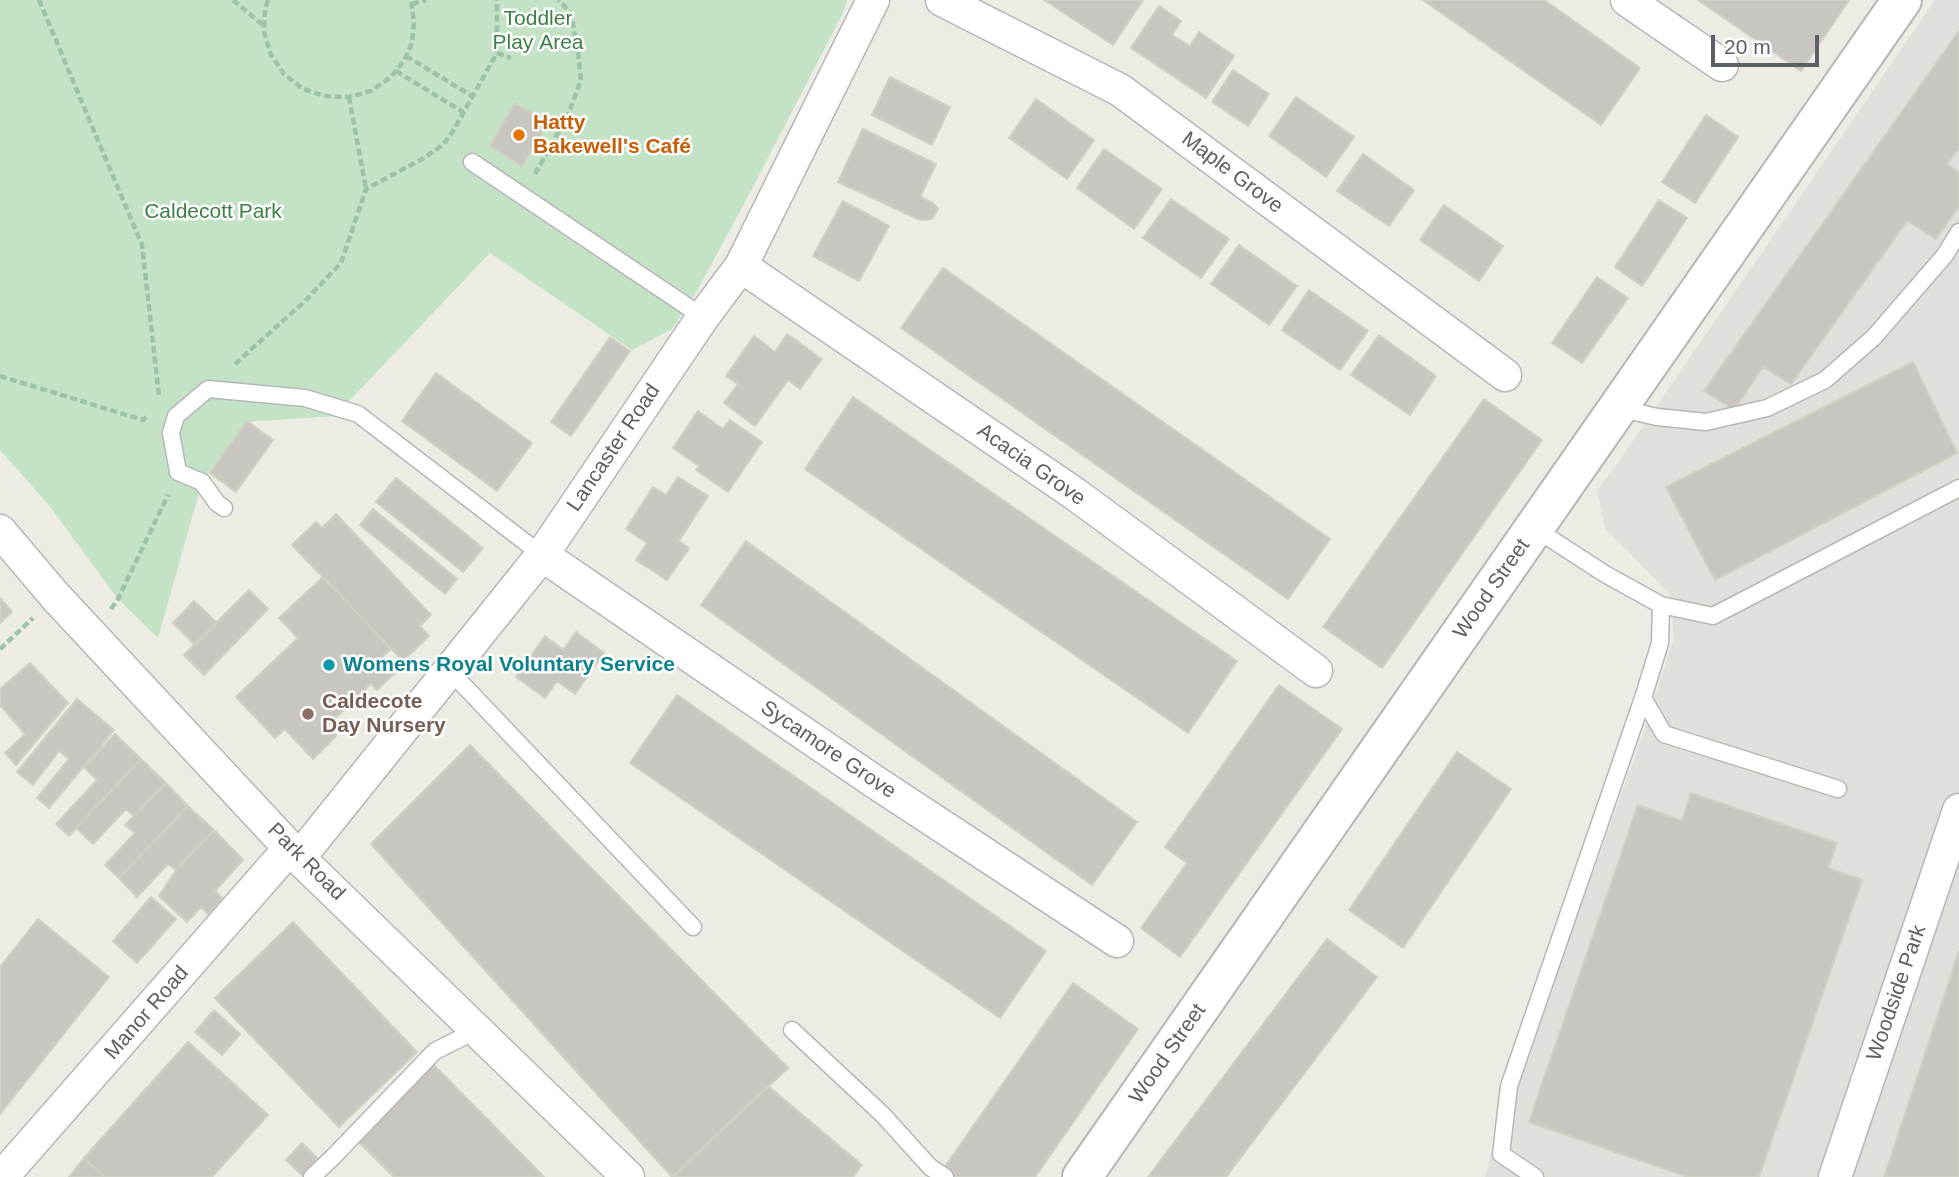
<!DOCTYPE html>
<html>
<head>
<meta charset="utf-8">
<style>
  body { margin:0 }
  #map { position:relative; width:1959px; height:1177px; overflow:hidden; background:#edece4; font-family:Helvetica,sans-serif }
  canvas { display:block }
  .scale { position:absolute; left:1711px; top:35px; width:108px; height:32px; box-sizing:border-box; border:4px solid #5c5f63; border-top:0; padding-left:9px; font-size:21px; line-height:24px; white-space:nowrap; color:#5c5f63; -webkit-text-stroke:5px #fff; paint-order:stroke }
</style>
</head>
<body>
<div id="map">
<canvas width="1959" height="1177"></canvas>
<div class="scale">20 m</div>
</div>
<script>
const g = document.querySelector('canvas').getContext('2d');
g.lineJoin = 'round';
function fillPath(path, color) { g.fillStyle = color; g.fill(path, 'evenodd'); }
const toPath = rows => new Path2D(rows.map(r => 'M' + r).join(''));
function strokePath(path, color, width, dash) { g.strokeStyle = color; g.lineWidth = width; g.lineCap = dash ? 'butt' : 'round'; g.setLineDash(dash || []); g.stroke(path); }
function label(font, color, halo, rows, align = 'center') {
  g.font = font + ' Helvetica,sans-serif'; g.lineWidth = 5; g.setLineDash([]); g.textBaseline = 'middle'; g.strokeStyle = halo; g.fillStyle = color; for (const [text, x, y, turn = 0] of rows) {
    g.save(); g.translate(x, y); g.rotate((+turn || 0) * Math.PI / 180); g.textAlign = isNaN(turn) ? turn : align; if (halo) g.strokeText(text, 0, 0); g.fillText(text, 0, 0); g.restore();
  }
}
const industrial = toPath([
  [1935,0,1959,0,1959,1177,1485,1177,1491,1153,1530,1056,1565,950,1641,740,1674,638,1670,594,1605,528,1597,490,1617,464]
]);
const green = toPath([
  [0,0,847,0,842,15,752,189,697,291,672,329,632,350,490,253,335,416,247,422,202,482,158,638,118,599,48,504,0,450]
]);
const building = toPath([
  [1044,0,1143,0,1113,45,1044,0],
  [1423,0,1544,0,1640,68,1601,125,1423,0],
  [1698,0,1849,0,1801,71,1698,0],
  [1159,6,1181,21,1172,35,1190,46,1199,32,1234,56,1206,98,1131,48,1159,6],
  [1959,31,1959,148,1947,164,1959,173,1959,206,1936,239,1907,221,1791,384,1763,367,1734,410,1704,391,1959,31],
  [1233,70,1269,94,1248,126,1212,102,1233,70],
  [890,77,950,107,932,145,872,115,890,77],
  [1296,97,1354,137,1326,177,1269,136,1296,97],
  [1036,99,1094,140,1067,179,1009,138,1036,99],
  [515,103,548,123,522,166,490,146,515,103],
  [1706,115,1738,137,1695,203,1662,182,1706,115],
  [863,129,936,164,920,197,933,203,938,209,932,219,920,220,838,182,863,129],
  [1104,149,1162,189,1134,229,1077,188,1104,149],
  [1363,154,1414,190,1389,226,1337,191,1363,154],
  [1171,199,1229,239,1201,278,1143,238,1171,199],
  [1659,200,1687,218,1642,286,1615,267,1659,200],
  [843,201,889,226,859,281,813,256,843,201],
  [1444,205,1503,246,1479,281,1420,240,1444,205],
  [1239,245,1297,286,1269,325,1211,284,1239,245],
  [943,268,1330,539,1288,599,901,328,943,268],
  [1597,277,1628,298,1582,363,1552,343,1597,277],
  [1309,290,1368,331,1340,370,1282,330,1309,290],
  [787,334,822,359,800,389,788,380,755,426,724,403,738,384,726,376,754,336,775,352,787,334],
  [1379,335,1436,376,1410,415,1351,375,1379,335],
  [610,337,630,351,571,436,551,422,610,337],
  [1913,362,1957,453,1715,580,1666,487,1913,362],
  [436,373,532,443,497,491,402,421,436,373],
  [853,397,1237,661,1188,733,805,469,853,397],
  [1484,399,1542,440,1382,668,1323,627,1484,399],
  [698,411,723,429,730,420,762,442,728,492,696,470,699,466,673,448,698,411],
  [247,421,273,440,236,492,210,473,247,421],
  [678,477,708,496,679,541,689,548,667,580,636,560,647,543,626,529,653,487,666,495,678,477],
  [396,478,483,548,463,572,376,502,396,478],
  [373,509,457,579,445,594,360,525,373,509],
  [336,514,431,615,420,626,429,636,403,661,292,545,316,522,322,528,336,514],
  [746,541,1137,822,1092,885,701,605,746,541],
  [323,577,391,649,381,658,395,673,377,690,371,684,327,726,336,736,313,759,285,729,275,738,236,697,298,638,279,618,323,577],
  [249,590,268,609,204,675,184,655,249,590],
  [0,598,12,612,0,623,0,598],
  [194,601,217,623,195,645,173,623,194,601],
  [576,632,604,653,575,694,557,681,545,698,516,677,545,636,563,650,576,632],
  [30,663,68,703,16,765,5,753,25,734,0,705,0,689,30,663],
  [1279,685,1342,729,1180,957,1141,928,1187,863,1165,847,1279,685],
  [677,695,1046,951,1000,1018,630,763,677,695],
  [77,699,114,730,49,808,37,798,69,759,59,751,33,785,17,772,77,699],
  [115,734,141,759,69,836,56,824,97,780,84,767,115,734],
  [470,745,788,1068,672,1177,371,844,470,745],
  [1457,752,1511,789,1403,948,1349,910,1457,752],
  [141,759,166,783,134,816,126,809,93,844,76,828,141,759],
  [166,783,188,806,119,878,105,865,135,833,125,825,166,783],
  [1691,793,1837,843,1828,868,1862,880,1759,1177,1688,1177,1529,1122,1638,805,1682,821,1691,793],
  [188,806,214,830,176,870,168,864,137,897,119,878,188,806],
  [214,830,243,860,215,891,222,898,208,914,201,907,187,922,159,896,176,870,214,830],
  [151,897,176,919,137,963,113,941,151,897],
  [38,919,109,977,0,1114,0,967,38,919],
  [293,922,417,1052,339,1127,215,998,293,922],
  [1327,939,1377,977,1226,1177,1148,1177,1327,939],
  [1959,951,1959,1177,1884,1177,1959,951],
  [1073,983,1138,1029,1035,1177,951,1177,942,1171,1073,983],
  [214,1010,240,1034,222,1055,195,1032,214,1010],
  [188,1042,268,1115,212,1177,105,1177,84,1158,188,1042],
  [433,1064,544,1177,394,1177,359,1142,433,1064],
  [768,1086,862,1165,853,1177,672,1177,768,1086],
  [302,1143,321,1162,307,1177,304,1177,286,1160,302,1143],
  [84,1158,105,1177,69,1177,84,1158]
]);
const path = toPath([
  [39,0,142,245,159,396],
  [233,0,263,25],
  [268,0,265,9,264,32,271,55,284,74,303,89,325,96,349,97,371,91,391,77,404,61,412,43,414,23,411,0],
  [412,4,426,0],
  [497,53,511,58],
  [406,56,472,96],
  [396,71,463,112],
  [349,97,366,189],
  [535,174,568,115,581,80,578,53,571,13,558,0],
  [235,364,305,301,341,263,366,189,424,158,444,144,453,131,497,53,497,0],
  [0,376,143,420,148,415],
  [111,609,118,599,168,495],
  [0,649,33,618]
]);
const service = toPath([
  [472,162,703,317],
  [1618,408,1657,417,1706,422,1767,408,1825,380,1874,337,1945,255,1959,232],
  [224,508,217,503,202,482,178,472,171,433,176,416,208,389,305,398,358,414,542,555],
  [1534,528,1605,574,1661,605,1660,643,1643,698,1509,1086,1501,1154,1535,1177],
  [1661,605,1713,616,1959,488],
  [450,671,693,927],
  [1643,698,1664,734,1838,789],
  [792,1030,883,1115,930,1167,945,1177],
  [312,1177,333,1157,435,1051,477,1030]
]);
const minor = toPath([
  [942,0,1120,90,1505,375],
  [1627,0,1722,65],
  [741,266,1075,494,1316,671],
  [0,531,56,597,299,858,628,1177],
  [542,555,875,782,1117,941],
  [299,858,542,555,703,317,741,266,873,0],
  [2,1177,290,848],
  [1835,1177,1959,810]
]);
const tertiary = toPath([
  [1082,1177,1902,0]
]);
const markers = [
  [519,135,7,"#e8710a"],
  [329,665,7,"#0f9aa8"],
  [308,714,7,"#8d6e63"]
];
const parkNames = [
  ["Toddler",538,19],
  ["Play Area",538,43],
  ["Caldecott Park",213,212]
];
const foodNames = [
  ["Hatty",533,123],
  ["Bakewell's Café",533,147]
];
const streetNames = [
  ["Maple Grove",1232,173,37],
  ["Lancaster Road",614,448,-56],
  ["Acacia Grove",1031,465,35],
  ["Wood Street",1492,589,-55],
  ["Sycamore Grove",828,750,34],
  ["Park Road",306,862,45],
  ["Woodside Park",1897,993,-71],
  ["Manor Road",147,1013,-49],
  ["Wood Street",1168,1054,-55]
];
const cultureNames = [
  ["Womens Royal Voluntary Service",343,665]
];
const educationNames = [
  ["Caldecote",322,702],
  ["Day Nursery",322,726]
];
fillPath(industrial, '#e1dfdc');
fillPath(green, '#c4e2c5');
fillPath(building, '#c9c6c1');
strokePath(building, '#d1cec3', 2);
strokePath(service, '#b5b6ba', 19);
strokePath(minor, '#b5b6ba', 35);
strokePath(tertiary, '#b5b6ba', 42);
strokePath(path, '#9dc2aa', 4.5, [7, 3.5]);
strokePath(service, '#fff', 16);
strokePath(minor, '#fff', 32);
strokePath(tertiary, '#fff', 38);
for (const [x, y, r, color] of markers) { const dot = new Path2D(); dot.arc(x, y, r, 0, 2 * Math.PI); g.fillStyle = color; g.fill(dot); strokePath(dot, '#fff', 2.5); }
label('21px', '#3f8045', '#fff', parkNames);
label('bold 21px', '#c56008', '#fff', foodNames, 'left');
label('21px', '#5c5f63', '#fff', streetNames);
label('bold 21px', '#0d838f', '#fff', cultureNames, 'left');
label('bold 21px', '#785e54', '#fff', educationNames, 'left');
</script>
</body>
</html>
